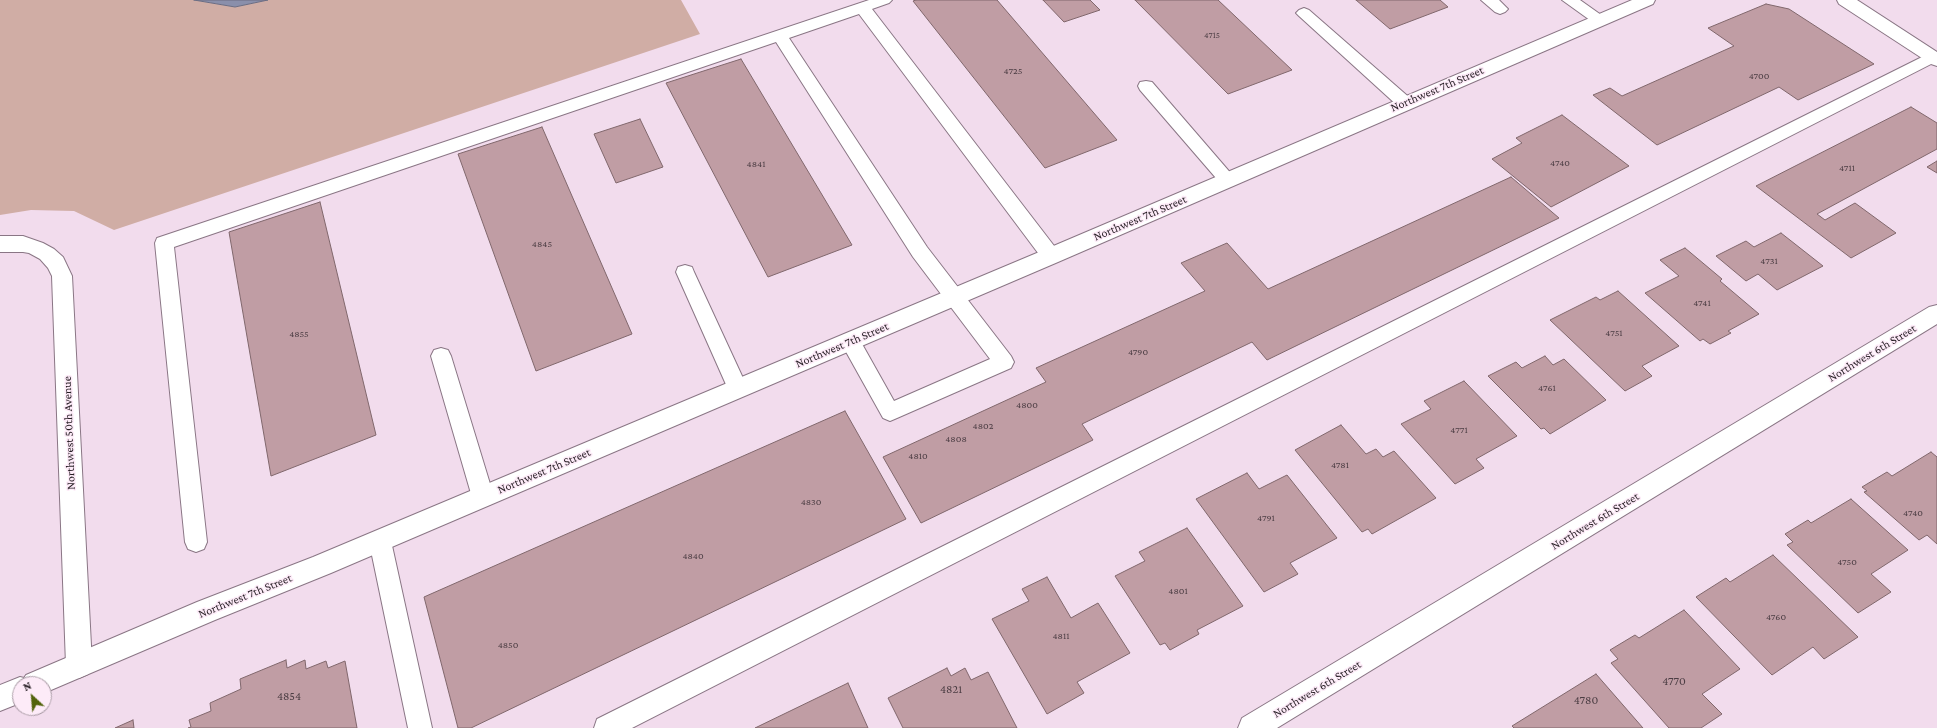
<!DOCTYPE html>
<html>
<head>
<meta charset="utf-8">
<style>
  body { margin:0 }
  #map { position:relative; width:1937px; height:728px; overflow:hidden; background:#f2dced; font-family:"Crimson Pro",serif }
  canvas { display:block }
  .north { position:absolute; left:12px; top:676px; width:40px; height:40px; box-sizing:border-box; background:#fdebf8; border:1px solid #a799a3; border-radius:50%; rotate:334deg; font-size:11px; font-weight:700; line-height:16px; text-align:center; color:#261e24 }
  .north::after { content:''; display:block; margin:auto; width:14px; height:18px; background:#52630c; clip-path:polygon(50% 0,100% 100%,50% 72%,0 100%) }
</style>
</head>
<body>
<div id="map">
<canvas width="1937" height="728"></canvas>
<div class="north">N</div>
</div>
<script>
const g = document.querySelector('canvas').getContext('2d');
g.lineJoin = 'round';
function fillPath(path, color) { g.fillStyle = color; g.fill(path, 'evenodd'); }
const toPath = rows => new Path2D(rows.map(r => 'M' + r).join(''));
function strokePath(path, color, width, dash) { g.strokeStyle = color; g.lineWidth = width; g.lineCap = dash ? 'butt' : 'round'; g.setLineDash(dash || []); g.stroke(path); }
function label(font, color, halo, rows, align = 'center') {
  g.font = font + ' "Crimson Pro",serif'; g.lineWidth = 3; g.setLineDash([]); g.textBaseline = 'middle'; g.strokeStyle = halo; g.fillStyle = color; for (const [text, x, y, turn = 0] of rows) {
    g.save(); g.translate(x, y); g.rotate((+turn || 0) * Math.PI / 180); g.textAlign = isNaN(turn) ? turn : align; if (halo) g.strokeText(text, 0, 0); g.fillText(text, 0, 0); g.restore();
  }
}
const forest = toPath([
  [0,0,194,0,235,7,268,0,681,0,700,34,114,230,74,211,31,210,0,215]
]);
const water = toPath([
  [194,0,268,0,235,7,194,0]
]);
const building = toPath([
  [916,0,997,0,1117,140,1045,168,913,1,916,0],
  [1043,0,1090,0,1100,10,1064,22,1043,0],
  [1135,0,1218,0,1292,70,1228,94,1135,0],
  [1356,0,1440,0,1448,7,1390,29,1356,0],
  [1766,4,1789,9,1874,64,1798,100,1779,87,1657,145,1593,95,1610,88,1622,96,1734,46,1708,28,1766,4],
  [741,59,852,245,768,277,666,83,741,59],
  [1911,107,1937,123,1937,149,1817,214,1825,220,1855,203,1896,233,1851,258,1756,186,1911,107],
  [1562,115,1629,166,1551,207,1492,159,1522,143,1516,138,1562,115],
  [640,119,663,167,616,183,594,134,640,119],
  [542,127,632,334,536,371,458,154,542,127],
  [1937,161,1937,173,1927,167,1937,161],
  [1511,177,1559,218,1267,360,1252,342,1082,424,1093,440,921,523,883,457,1046,382,1036,368,1205,291,1181,263,1227,243,1268,289,1511,177],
  [320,202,376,435,271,476,229,232,320,202],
  [1781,233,1823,266,1777,290,1758,274,1746,281,1716,256,1746,241,1754,247,1781,233],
  [1685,248,1722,279,1720,281,1759,314,1728,331,1731,333,1710,344,1703,339,1700,341,1645,293,1679,276,1660,260,1685,248],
  [1618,291,1679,346,1642,366,1652,376,1625,391,1550,320,1596,297,1600,300,1618,291],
  [1545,356,1553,365,1564,359,1606,400,1550,434,1544,428,1541,429,1488,376,1516,362,1522,368,1545,356],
  [1464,381,1517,436,1476,459,1484,468,1455,484,1401,424,1431,409,1424,401,1464,381],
  [845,411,906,519,471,728,458,728,424,597,845,411],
  [1341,425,1366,454,1376,449,1383,457,1394,451,1436,498,1372,534,1368,529,1362,532,1295,450,1341,425],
  [1931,452,1937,457,1937,544,1927,535,1919,540,1864,492,1867,491,1862,487,1887,472,1892,476,1931,452],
  [1247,473,1259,489,1287,475,1337,538,1290,563,1298,574,1264,592,1196,499,1247,473],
  [1851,499,1908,550,1871,574,1891,592,1858,613,1787,545,1793,542,1785,534,1808,520,1811,523,1851,499],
  [1187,528,1243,606,1197,630,1199,634,1170,650,1165,643,1160,645,1115,576,1145,561,1139,552,1187,528],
  [1773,555,1858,637,1824,659,1813,647,1772,675,1696,597,1726,578,1730,582,1773,555],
  [1047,577,1071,618,1098,603,1130,653,1077,682,1084,693,1047,714,992,619,1029,601,1022,589,1047,577],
  [1684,610,1740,669,1702,694,1722,714,1701,728,1669,728,1611,663,1618,659,1610,650,1635,635,1639,638,1684,610],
  [286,660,287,668,305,660,306,669,326,661,328,668,345,661,357,728,188,728,191,727,189,720,211,711,210,703,241,689,240,679,286,660],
  [947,668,951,676,965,668,971,680,988,672,1017,728,903,728,888,698,947,668],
  [1596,674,1643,728,1514,728,1512,726,1596,674],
  [848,683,868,728,755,728,848,683],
  [133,720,134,728,115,728,133,720]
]);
const lane = toPath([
  [869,0,892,0,889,3,872,9,1058,251,1060,256,1058,261,1051,263,1044,261,859,14,789,38,927,247,1011,356,1014,362,1011,368,897,418,890,421,883,418,840,341,843,335,850,333,857,335,894,401,990,359,913,257,776,42,174,247,207,542,204,549,196,552,188,549,185,542,155,243,157,238,869,0],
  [1481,0,1499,0,1508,9,1505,12,1500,14,1495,12,1481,0],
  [1562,0,1580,0,1604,17,1607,20,1604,23,1599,25,1594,23,1562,0],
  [1304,8,1309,10,1411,99,1413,103,1411,107,1405,109,1399,107,1299,16,1296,13,1299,10,1304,8],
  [1932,52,1937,53,1937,61,632,728,594,728,597,719,1932,52],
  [1146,81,1152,82,1234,177,1237,181,1234,185,1228,187,1222,185,1140,90,1138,86,1140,82,1146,81],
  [685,265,692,267,694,272,748,389,745,395,738,397,731,395,728,389,676,272,678,267,685,265],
  [441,348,448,350,451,356,494,497,491,504,483,507,475,504,472,497,431,356,434,350,441,348],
  [380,531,388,534,391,541,432,728,408,728,369,541,372,534,380,531]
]);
const street = toPath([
  [0,236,23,236,43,243,54,249,63,257,72,276,92,665,88,674,79,678,70,674,66,665,52,276,48,268,40,259,29,253,23,252,0,252,0,236],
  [1937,305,1937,324,1277,728,1238,728,1242,718,1929,307,1937,305]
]);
const secondary = toPath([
  [1632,0,1655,0,1653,4,1058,262,331,573,215,620,44,693,44,684,20,684,20,703,0,711,0,685,20,677,24,678,26,675,197,602,313,557,1044,250,1632,0],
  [1837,0,1857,0,1937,52,1937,66,1931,64,1839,4,1837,0]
]);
const farNumbernames = [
  ["4715",1212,35]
];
const numberNames = [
  ["4725",1013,71],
  ["4700",1759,76],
  ["4740",1560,163],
  ["4841",756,164],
  ["4711",1847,168],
  ["4845",542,244],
  ["4731",1769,261],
  ["4741",1702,303],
  ["4751",1614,333],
  ["4855",299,334],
  ["4790",1138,352],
  ["4761",1547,388],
  ["4800",1027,405],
  ["4802",983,426],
  ["4771",1459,430],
  ["4808",956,439],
  ["4810",918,456],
  ["4781",1340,465],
  ["4830",811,502],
  ["4740",1913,513],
  ["4791",1266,518],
  ["4840",693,556],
  ["4750",1847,562],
  ["4801",1178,591],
  ["4760",1776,617],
  ["4811",1061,636],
  ["4850",508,645]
];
const streetNames = [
  ["Northwest 7th Street",1437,89,-23],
  ["Northwest 7th Street",1140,218,-23],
  ["Northwest 7th Street",842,345,-23],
  ["Northwest 6th Street",1872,353,-31],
  ["Northwest 50th Avenue",69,433,-92],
  ["Northwest 7th Street",544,471,-23],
  ["Northwest 6th Street",1595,521,-31],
  ["Northwest 7th Street",245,596,-22],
  ["Northwest 6th Street",1317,689,-31]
];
const nearNumbernames = [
  ["4770",1674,681],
  ["4821",951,689],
  ["4854",289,696],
  ["4780",1586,700]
];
fillPath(forest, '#d0ada5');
fillPath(water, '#8a8fab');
strokePath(water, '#6c6d82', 1);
fillPath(building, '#c09da4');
strokePath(building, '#80676c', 1);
strokePath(lane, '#8a7685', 2);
strokePath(street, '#8a7685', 2);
strokePath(secondary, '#8a7685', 2);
fillPath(lane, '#fff');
fillPath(street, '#fff');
fillPath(secondary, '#fff');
label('9px', '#4c3e44', null, farNumbernames);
label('10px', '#4c3e44', null, numberNames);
label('12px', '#261e24', '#fdebf8', streetNames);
label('12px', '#4c3e44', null, nearNumbernames);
</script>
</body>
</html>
